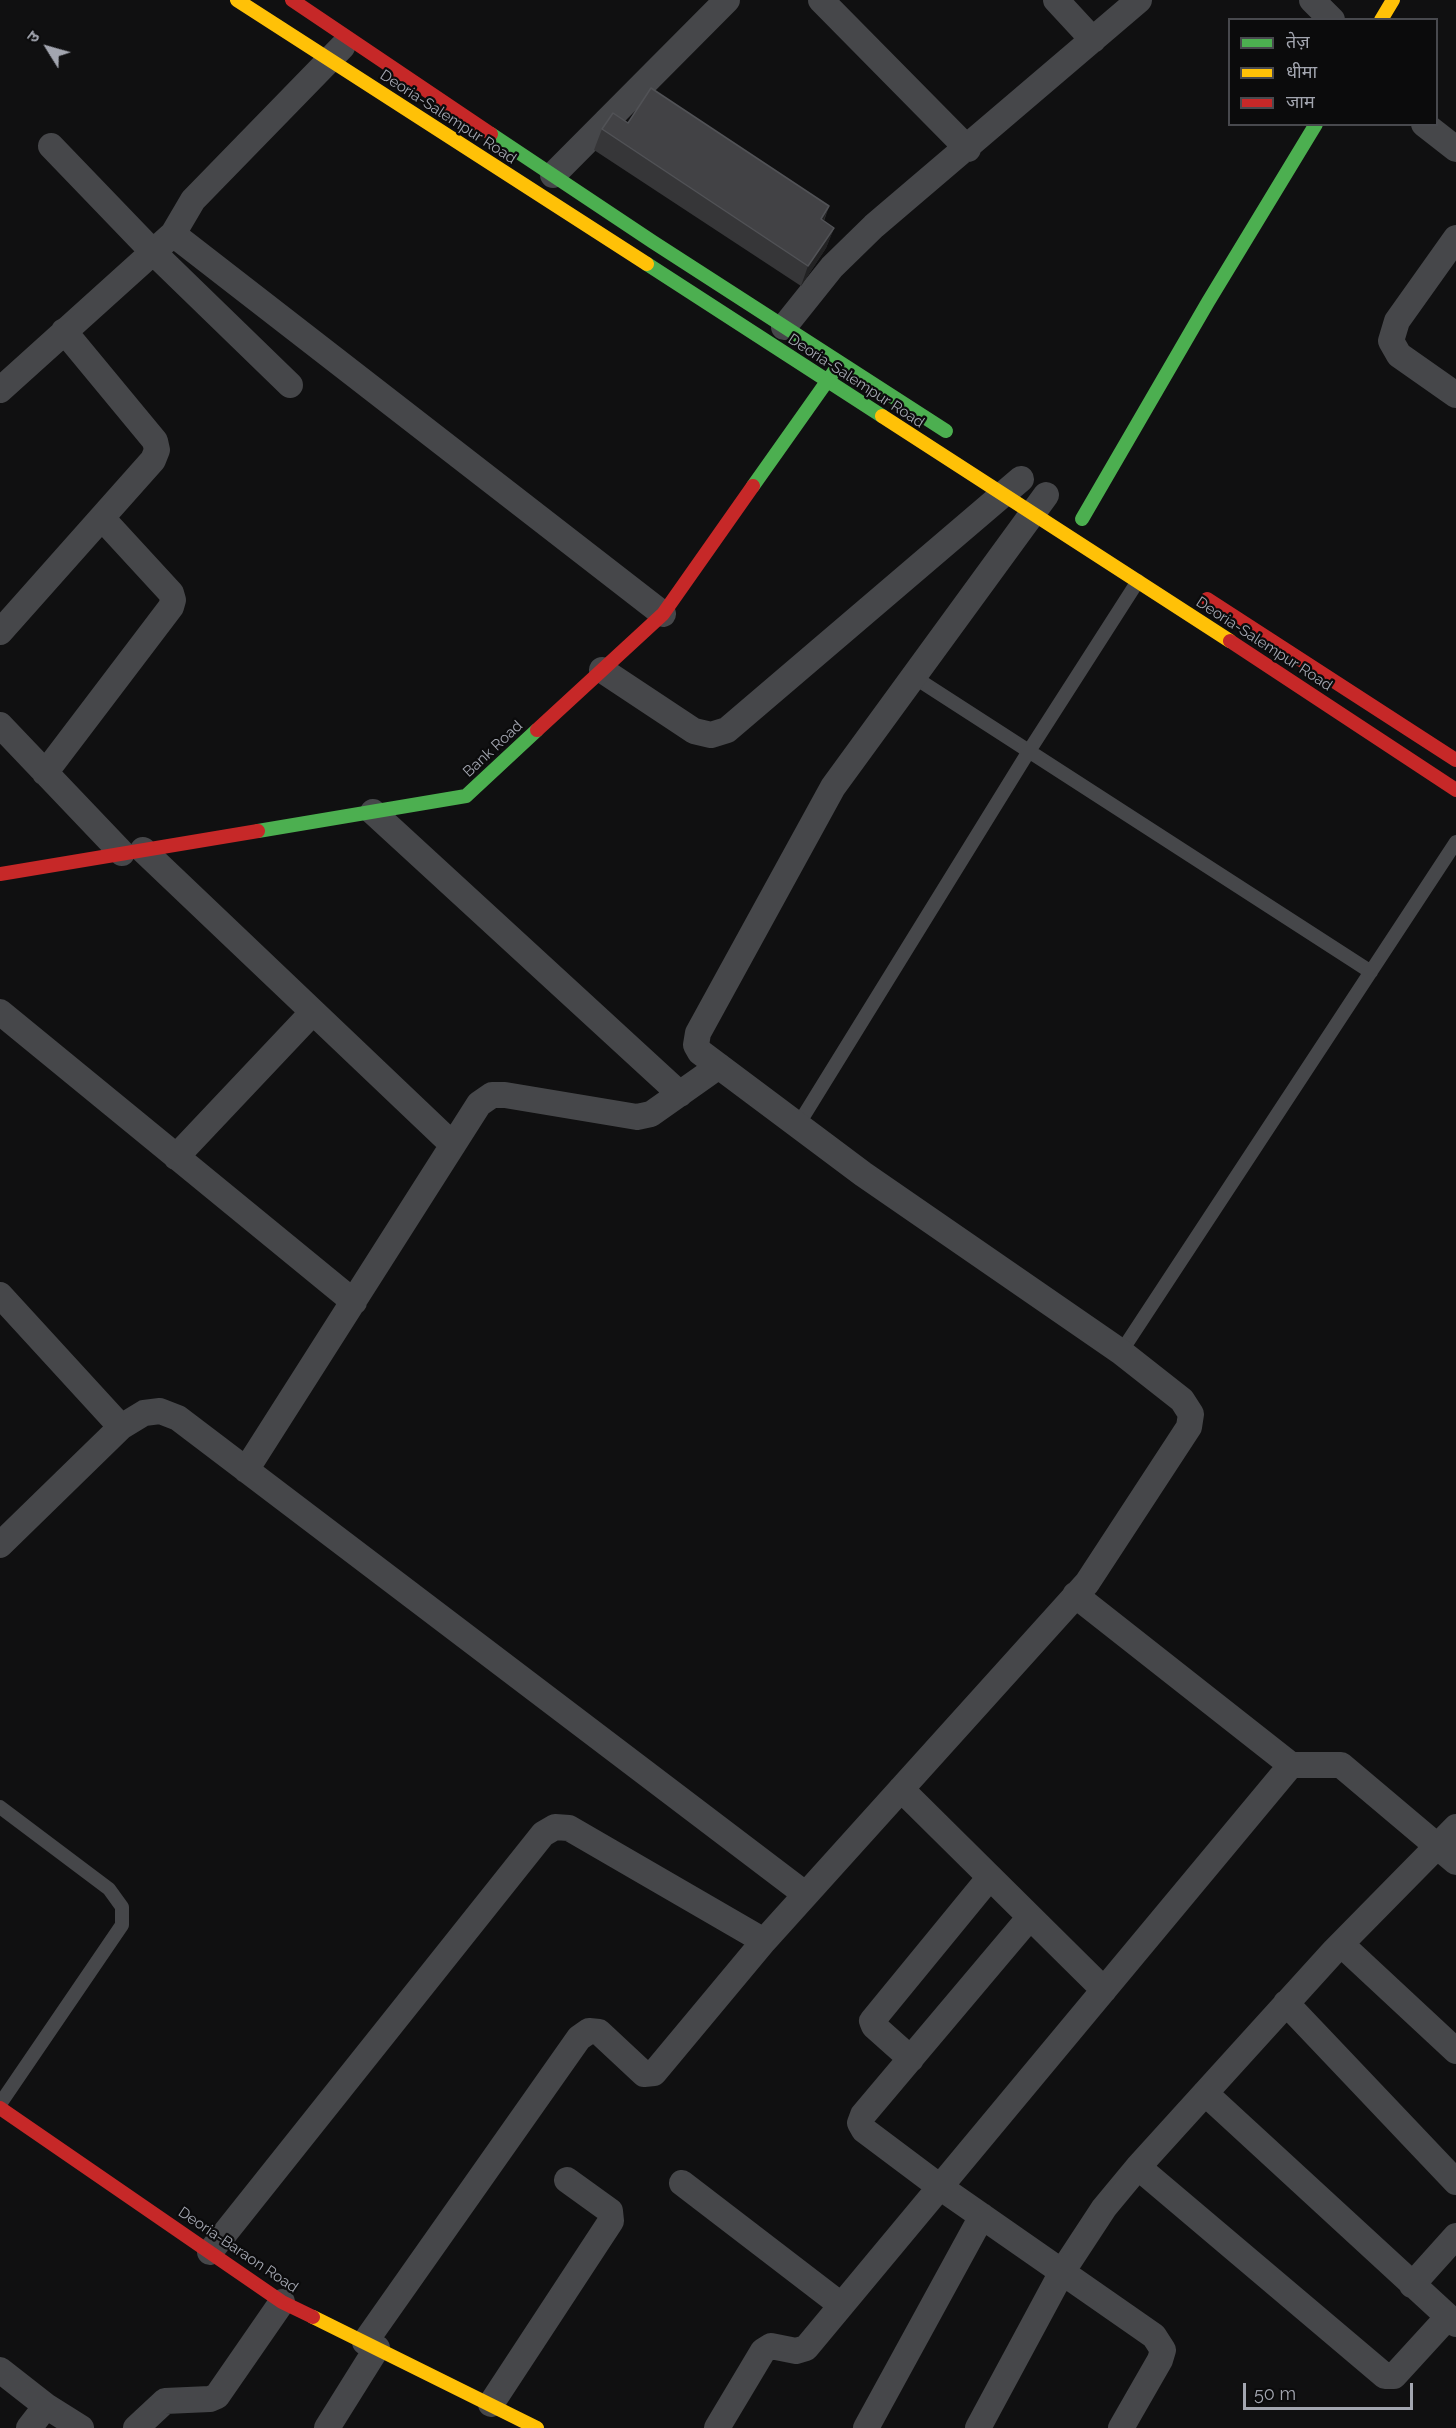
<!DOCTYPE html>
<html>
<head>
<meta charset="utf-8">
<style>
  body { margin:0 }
  #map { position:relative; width:1456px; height:2428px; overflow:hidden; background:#101011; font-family:Raleway,"Noto Sans Devanagari",sans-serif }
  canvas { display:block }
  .legend { position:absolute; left:1228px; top:18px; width:210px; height:108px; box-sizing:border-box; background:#0b0b0c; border:2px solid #48494e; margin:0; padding:8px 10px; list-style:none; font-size:18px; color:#a3a6b0 }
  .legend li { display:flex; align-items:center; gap:12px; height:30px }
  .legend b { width:30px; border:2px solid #48494e }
  .north { position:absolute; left:18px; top:18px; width:60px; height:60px; -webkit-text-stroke:4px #0b0b0c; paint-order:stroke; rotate:307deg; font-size:16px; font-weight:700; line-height:24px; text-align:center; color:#a3a6b0 }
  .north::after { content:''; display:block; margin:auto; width:21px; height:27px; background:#a3a6b0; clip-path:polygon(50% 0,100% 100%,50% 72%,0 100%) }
  .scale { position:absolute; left:1243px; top:2383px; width:170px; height:27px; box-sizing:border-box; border:3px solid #a3a6b0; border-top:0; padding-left:8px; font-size:18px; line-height:21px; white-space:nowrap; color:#a3a6b0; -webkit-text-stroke:4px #0b0b0c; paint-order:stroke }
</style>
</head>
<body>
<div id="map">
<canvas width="1456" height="2428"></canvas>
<ul class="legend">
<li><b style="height:8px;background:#4caf50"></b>तेज़</li>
<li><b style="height:8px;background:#ffc107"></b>धीमा</li>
<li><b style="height:8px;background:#c62828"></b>जाम</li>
</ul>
<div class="north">उ</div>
<div class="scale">50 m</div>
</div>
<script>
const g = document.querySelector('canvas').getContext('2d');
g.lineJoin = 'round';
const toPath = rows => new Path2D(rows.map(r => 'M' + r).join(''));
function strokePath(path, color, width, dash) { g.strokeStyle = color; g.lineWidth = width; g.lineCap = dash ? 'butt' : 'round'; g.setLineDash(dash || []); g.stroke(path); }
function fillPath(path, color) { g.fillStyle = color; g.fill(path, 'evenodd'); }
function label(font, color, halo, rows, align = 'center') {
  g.font = font + ' Raleway,sans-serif'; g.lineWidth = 4.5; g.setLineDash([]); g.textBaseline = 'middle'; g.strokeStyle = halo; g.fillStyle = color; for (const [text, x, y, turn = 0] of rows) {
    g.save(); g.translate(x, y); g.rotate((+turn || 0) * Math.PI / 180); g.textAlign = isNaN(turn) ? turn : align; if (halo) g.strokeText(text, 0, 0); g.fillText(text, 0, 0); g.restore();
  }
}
const lane = toPath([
  [914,677,1371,972],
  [798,1125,1029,751,1138,581],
  [1121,1352,1456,842],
  [0,1807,109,1889,122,1907,122,1925,0,2104]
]);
const street = toPath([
  [821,0,968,149],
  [1056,0,1093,40],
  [1312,0,1332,20],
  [1424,124,1456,149],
  [51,146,153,252,290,385],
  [553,175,727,0],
  [173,234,663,614],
  [1456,238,1397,321,1391,341,1399,355,1456,395],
  [784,327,832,267,874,226,1139,0],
  [0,390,173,234,193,200,342,47],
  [0,632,153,460,157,450,155,441,64,331],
  [602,670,694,731,711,735,727,730,1021,479],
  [0,725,122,853],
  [45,773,171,607,173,600,171,593,102,518],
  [373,812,680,1094],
  [143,850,453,1145],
  [0,1012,354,1302],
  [176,1157,313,1012],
  [0,1295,121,1427,0,1545],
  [121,1427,144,1413,160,1411,178,1418,805,1894],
  [246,1470,479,1104,492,1095,505,1095,637,1117,651,1114,719,1066],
  [1075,1595,1291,1765,1341,1765,1456,1862],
  [901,1789,1104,1990],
  [1030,1917,863,2115,860,2123,864,2130,940,2187,1154,2336,1163,2350,1160,2360,1121,2428],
  [1341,1944,1456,2051],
  [1286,2003,1456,2182],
  [911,2059,874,2026,872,2021,990,1877],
  [1205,2093,1456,2324],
  [1138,2167,1385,2376,1394,2376,1448,2317],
  [682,2183,841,2305],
  [210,2252,543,1834,555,1827,569,1828,764,1941,1087,1583,1189,1427,1191,1414,1182,1400,1121,1352,863,1174,700,1052,696,1045,698,1033,833,787,1046,495],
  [1412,2285,1456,2236],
  [365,2342,579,2038,589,2031,599,2032,644,2074,654,2073,764,1941],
  [0,2370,46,2406],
  [491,2404,611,2221,610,2211,567,2180],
  [29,2428,46,2406,81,2428],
  [136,2428,165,2401,210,2399,217,2396,282,2302],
  [327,2428,377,2348],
  [717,2428,763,2351,771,2346,796,2351,806,2348,1291,1765],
  [866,2428,982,2216],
  [978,2428,1062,2272,1104,2208,1138,2167,1335,1950,1456,1827]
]);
const fast = toPath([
  [491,134,653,242,946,431],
  [647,264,882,416],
  [753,486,840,363],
  [1082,519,1208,302,1316,124],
  [258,831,466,796,537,730]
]);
const slow = toPath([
  [237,0,647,264],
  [1381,20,1393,0],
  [882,416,1230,641],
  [313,2317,537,2428]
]);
const jam = toPath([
  [292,0,491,134],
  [1207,599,1456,760],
  [1230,641,1456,790],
  [537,730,663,614,753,486],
  [0,874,258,831],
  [0,2108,282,2302,313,2317]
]);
const wall = toPath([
  [602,129,829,206,824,221,834,228,826,248,801,286,594,150]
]);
const shadedWall = toPath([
  [829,206,821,227,821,219],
  [834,228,826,248,801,286,808,266]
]);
const building = toPath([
  [651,88,829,206,821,219,834,228,808,266,602,129,613,113,628,123,651,88]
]);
const streetNames = [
  ["Deoria-Salempur Road",448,117,33],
  ["Deoria-Salempur Road",856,381,33],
  ["Deoria-Salempur Road",1264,644,33],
  ["Bank Road",493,749,-43],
  ["Deoria-Baraon Road",238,2250,34]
];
strokePath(lane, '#46474a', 14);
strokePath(street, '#46474a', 26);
strokePath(fast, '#4caf50', 14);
strokePath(slow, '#ffc107', 14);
strokePath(jam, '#c62828', 14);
fillPath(wall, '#363638');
fillPath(shadedWall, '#222223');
fillPath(building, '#424245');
strokePath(building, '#515256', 1.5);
label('15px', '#a3a6b0', '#0b0b0c', streetNames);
</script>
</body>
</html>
